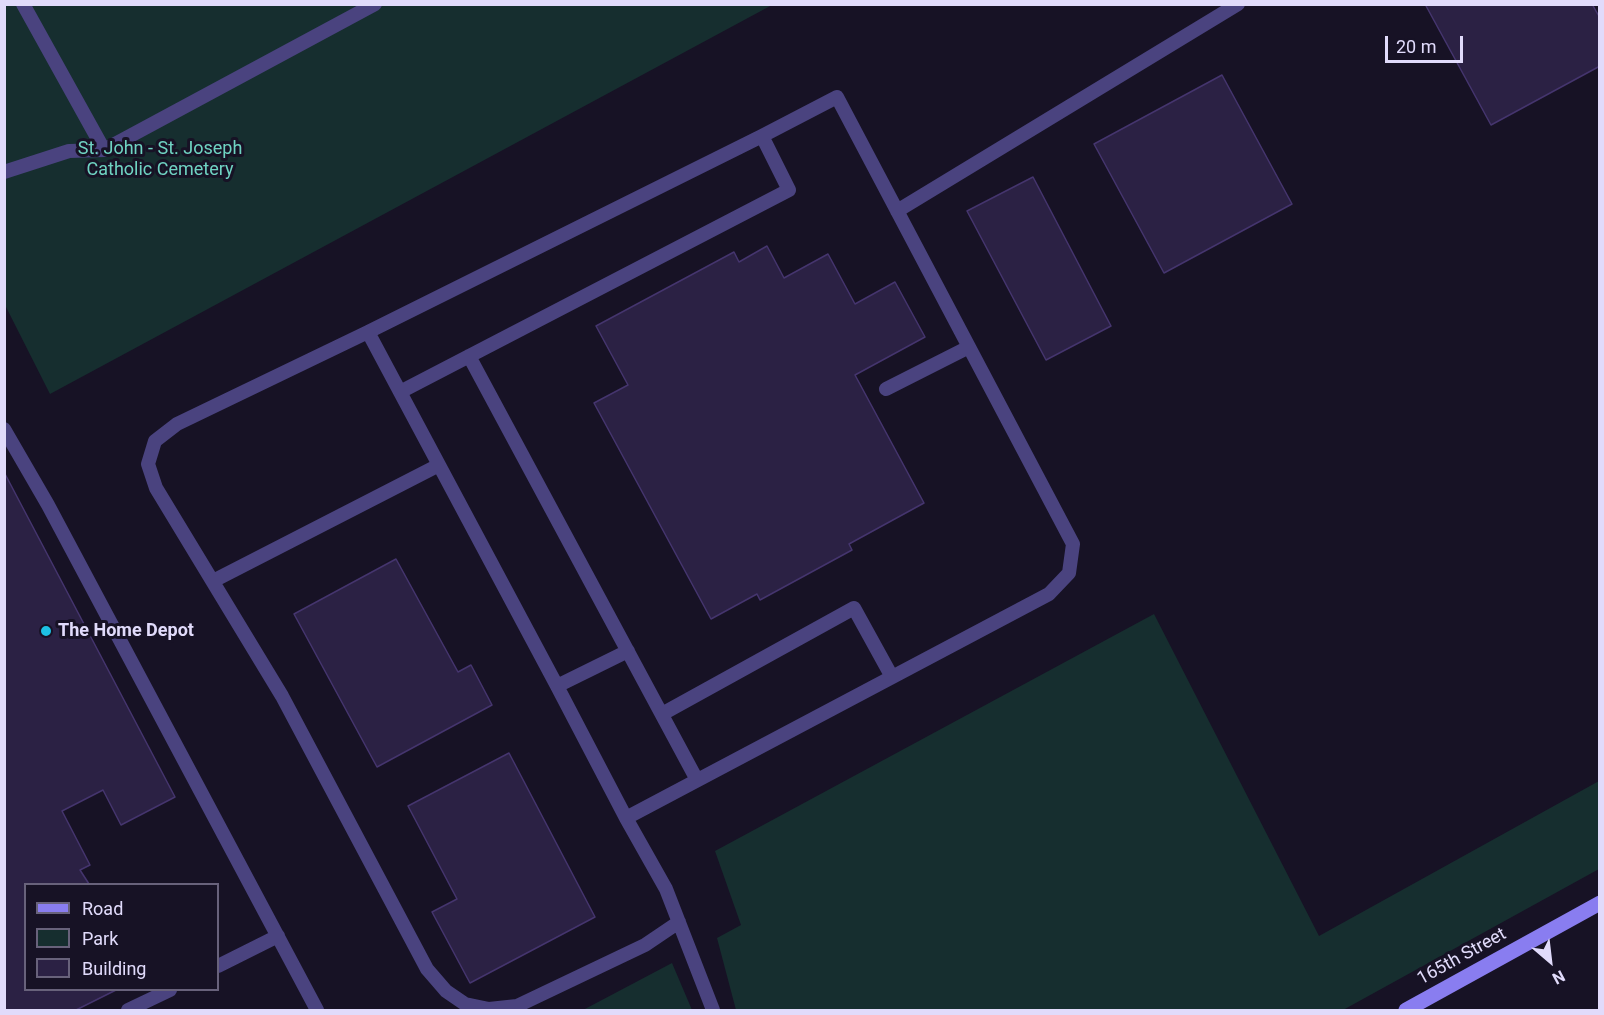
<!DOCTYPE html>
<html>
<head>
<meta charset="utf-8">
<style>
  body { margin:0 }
  #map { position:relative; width:1604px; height:1015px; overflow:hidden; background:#171225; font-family:Roboto,sans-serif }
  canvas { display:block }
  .frame { position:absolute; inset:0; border:6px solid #e1dbfb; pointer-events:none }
  .legend { position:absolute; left:24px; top:883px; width:195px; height:108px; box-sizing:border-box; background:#171225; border:2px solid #68627b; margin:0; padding:8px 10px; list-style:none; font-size:18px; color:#e1dbfb }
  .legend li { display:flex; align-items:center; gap:12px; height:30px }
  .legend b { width:30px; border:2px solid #68627b }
  .north { position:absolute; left:1520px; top:931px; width:60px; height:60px; -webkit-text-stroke:4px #171225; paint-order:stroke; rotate:152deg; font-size:16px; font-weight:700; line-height:24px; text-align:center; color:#e1dbfb }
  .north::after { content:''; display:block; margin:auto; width:21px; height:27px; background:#e1dbfb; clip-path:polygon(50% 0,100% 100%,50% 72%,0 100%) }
  .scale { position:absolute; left:1385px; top:36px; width:78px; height:27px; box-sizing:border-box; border:3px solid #e1dbfb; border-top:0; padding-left:8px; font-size:18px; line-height:21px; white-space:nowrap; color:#e1dbfb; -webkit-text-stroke:4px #171225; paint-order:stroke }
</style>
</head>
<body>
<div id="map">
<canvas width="1604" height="1015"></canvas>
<div class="frame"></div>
<ul class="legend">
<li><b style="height:8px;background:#897df0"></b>Road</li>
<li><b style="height:16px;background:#162e2f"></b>Park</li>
<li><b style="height:16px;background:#2b2144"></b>Building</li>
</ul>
<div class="north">N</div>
<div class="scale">20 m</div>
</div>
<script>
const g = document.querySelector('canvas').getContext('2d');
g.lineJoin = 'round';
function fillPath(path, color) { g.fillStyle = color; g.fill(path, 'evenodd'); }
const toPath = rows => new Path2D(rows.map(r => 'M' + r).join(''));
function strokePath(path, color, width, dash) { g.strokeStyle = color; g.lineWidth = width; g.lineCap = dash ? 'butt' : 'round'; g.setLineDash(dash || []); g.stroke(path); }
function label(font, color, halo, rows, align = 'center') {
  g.font = font + ' Roboto,sans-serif'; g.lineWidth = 6; g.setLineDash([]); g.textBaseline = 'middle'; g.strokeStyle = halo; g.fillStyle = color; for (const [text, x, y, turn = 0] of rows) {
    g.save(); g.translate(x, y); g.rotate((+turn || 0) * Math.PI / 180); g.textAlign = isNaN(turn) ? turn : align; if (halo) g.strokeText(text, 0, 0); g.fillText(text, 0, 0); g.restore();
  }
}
const green = toPath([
  [5,5,772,5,50,394,5,305],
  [1154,614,1319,936,1599,781,1599,869,1343,1010,736,1010,717,938,741,925,715,851],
  [672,963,692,1010,583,1010]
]);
const building = toPath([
  [1425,4,1592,4,1600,18,1600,66,1491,125,1425,4],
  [1222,75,1292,204,1164,273,1094,144,1222,75],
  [1033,177,1111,326,1046,360,967,211,1033,177],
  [767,246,784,278,828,254,855,304,895,282,925,337,855,375,924,503,849,544,852,550,760,600,757,594,711,619,594,403,628,385,596,326,734,252,739,262,767,246],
  [4,472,175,797,121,825,103,790,62,811,90,865,80,870,89,884,26,884,26,990,116,990,76,1010,4,1010,4,472],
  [396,559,458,672,471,665,492,705,377,767,294,614,396,559],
  [509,753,595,917,470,983,432,912,457,899,408,806,509,753]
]);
const service = toPath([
  [23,4,104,150,375,4],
  [4,172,69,151,104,150],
  [897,211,1238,4],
  [368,332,177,424,155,441,148,464,156,488,282,696,427,969,446,991,465,1004,489,1009,517,1006,645,945,679,922],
  [469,356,697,780],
  [886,389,969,347],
  [400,392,789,190,762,136],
  [4,429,48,505,317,1010],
  [213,581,439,465],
  [557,686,628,651],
  [662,714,854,608,892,677],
  [626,818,1049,594,1069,573,1073,544,837,97,762,136,368,332,557,686,626,818,666,889,713,1010],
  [218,966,278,936],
  [128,1010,170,990]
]);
const secondary = toPath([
  [1406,1010,1600,903]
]);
const markers = [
  [46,631,6,"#1dc1e4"]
];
const parkNames = [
  ["St. John - St. Joseph",160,149],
  ["Catholic Cemetery",160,170]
];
const poiNames = [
  ["The Home Depot",58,631]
];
const streetNames = [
  ["165th Street",1462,957,-29]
];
fillPath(green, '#162e2f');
fillPath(building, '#2b2144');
strokePath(building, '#45356e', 1.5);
strokePath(service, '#4a437f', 14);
strokePath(secondary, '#897df0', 15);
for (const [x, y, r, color] of markers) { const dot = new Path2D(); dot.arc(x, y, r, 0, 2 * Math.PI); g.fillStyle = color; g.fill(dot); strokePath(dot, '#171225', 2); }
label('18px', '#6fd3c2', '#171225', parkNames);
label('bold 18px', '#e1dbfb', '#171225', poiNames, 'left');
label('18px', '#e1dbfb', '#171225', streetNames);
</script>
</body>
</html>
